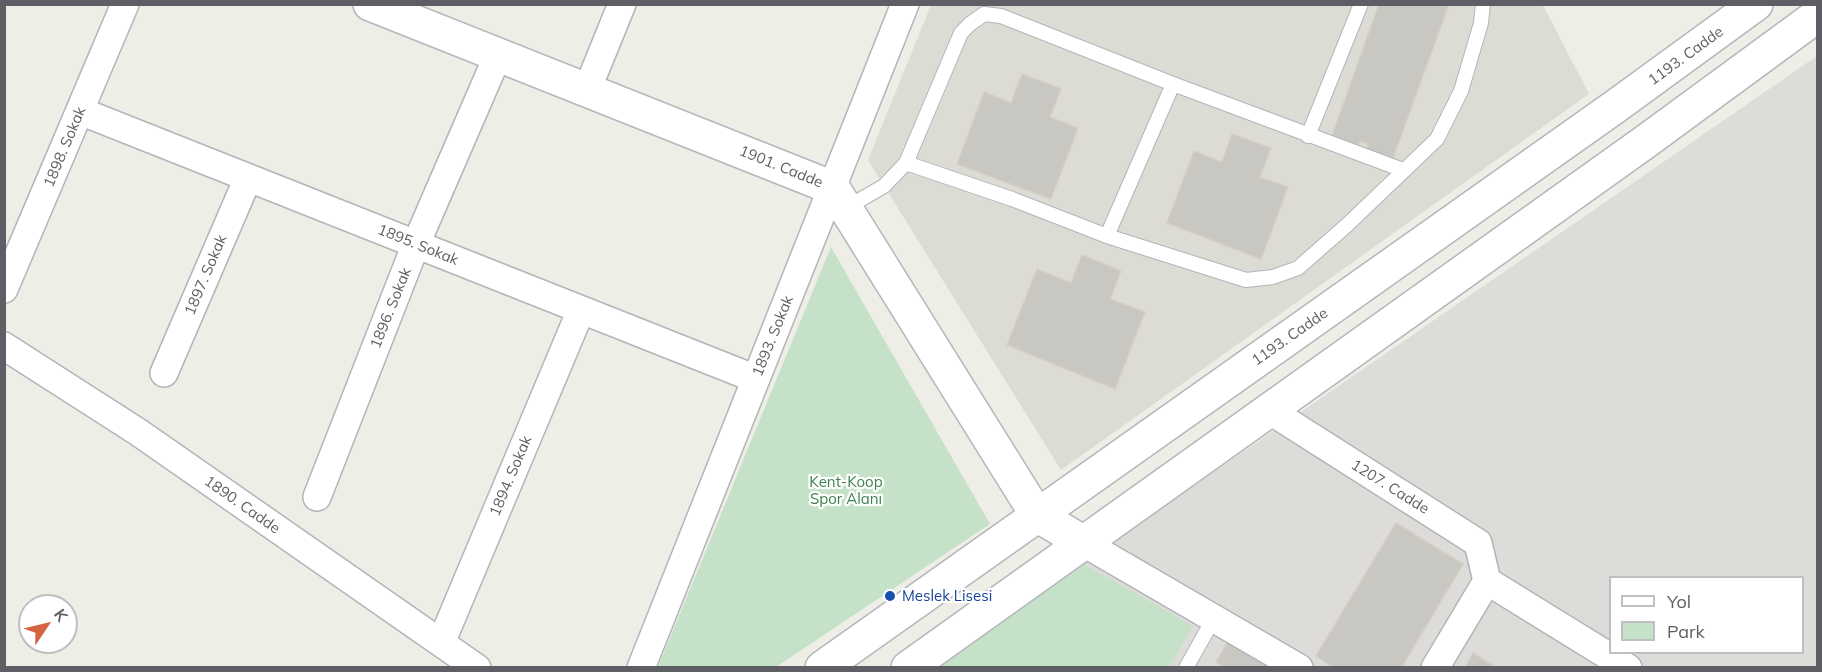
<!DOCTYPE html>
<html>
<head>
<meta charset="utf-8">
<style>
  body { margin:0 }
  #map { position:relative; width:1822px; height:672px; overflow:hidden; background:#eeede6; font-family:Mulish,sans-serif }
  canvas { display:block }
  .frame { position:absolute; inset:0; border:6px solid #5d5f64; pointer-events:none }
  .legend { position:absolute; left:1609px; top:576px; width:195px; height:78px; box-sizing:border-box; background:#fff; border:2px solid #bebfc1; margin:0; padding:8px 10px; list-style:none; font-size:18px; color:#5d5f64 }
  .legend li { display:flex; align-items:center; gap:12px; height:30px }
  .legend b { width:30px; border:2px solid #bebfc1 }
  .north { position:absolute; left:18px; top:594px; width:60px; height:60px; box-sizing:border-box; background:#fff; border:2px solid #bebfc1; border-radius:50%; rotate:55deg; font-size:16px; font-weight:700; line-height:24px; text-align:center; color:#5d5f64 }
  .north::after { content:''; display:block; margin:auto; width:21px; height:27px; background:#d56444; clip-path:polygon(50% 0,100% 100%,50% 72%,0 100%) }
</style>
</head>
<body>
<div id="map">
<canvas width="1822" height="672"></canvas>
<div class="frame"></div>
<ul class="legend">
<li><b style="height:8px;background:#fff"></b>Yol</li>
<li><b style="height:16px;background:#c5e2c9"></b>Park</li>
</ul>
<div class="north">K</div>
</div>
<script>
const g = document.querySelector('canvas').getContext('2d');
g.lineJoin = 'round';
function fillPath(path, color) { g.fillStyle = color; g.fill(path, 'evenodd'); }
const toPath = rows => new Path2D(rows.map(r => 'M' + r).join(''));
function strokePath(path, color, width, dash) { g.strokeStyle = color; g.lineWidth = width; g.lineCap = dash ? 'butt' : 'round'; g.setLineDash(dash || []); g.stroke(path); }
function label(font, color, halo, rows, align = 'center') {
  g.font = font + ' Mulish,sans-serif'; g.lineWidth = 4.5; g.setLineDash([]); g.textBaseline = 'middle'; g.strokeStyle = halo; g.fillStyle = color; for (const [text, x, y, turn = 0] of rows) {
    g.save(); g.translate(x, y); g.rotate((+turn || 0) * Math.PI / 180); g.textAlign = isNaN(turn) ? turn : align; if (halo) g.strokeText(text, 0, 0); g.fillText(text, 0, 0); g.restore();
  }
}
const industrial = toPath([
  [1817,56,1817,667,931,668,1082,563],
  [1610,578,1802,578,1802,652,1610,652]
]);
const education = toPath([
  [931,5,1543,5,1589,94,1061,470,868,160]
]);
const green = toPath([
  [831,247,990,524,776,667,658,667],
  [1082,563,1193,626,1169,667,931,668]
]);
const building = toPath([
  [1379,4,1449,4,1393,158,1367,149,1368,144,1360,141,1358,146,1332,136,1379,4],
  [1022,74,1061,89,1050,117,1078,128,1051,199,957,164,984,92,1011,103,1022,74],
  [1232,134,1271,148,1260,177,1288,187,1261,259,1167,223,1194,151,1222,162,1232,134],
  [1082,255,1121,271,1110,299,1145,312,1115,389,1007,345,1037,269,1071,283,1082,255],
  [1396,523,1463,564,1401,668,1334,668,1316,656,1396,523],
  [1231,637,1283,668,1226,668,1216,662,1231,637],
  [1473,653,1497,668,1465,668,1473,653]
]);
const lane = toPath([
  [1308,136,1361,4],
  [906,163,1012,199,1107,236,1246,280,1273,277,1298,268,1347,225,1437,139,1461,91,1481,23,1483,4],
  [846,208,884,186,906,163,961,33,970,24,984,14,1001,16,1173,84,1403,170],
  [1107,236,1173,84],
  [1186,668,1214,618]
]);
const street = toPath([
  [587,90,622,4],
  [80,111,756,379],
  [4,289,125,4],
  [4,346,138,432,477,668],
  [164,373,248,178],
  [1269,410,1478,543,1487,581,1628,668],
  [317,497,416,244,498,55],
  [1084,543,1299,668],
  [441,643,581,310],
  [641,668,905,4],
  [1435,668,1487,581]
]);
const secondary = toPath([
  [370,4,833,188,1037,515,1084,543],
  [822,668,1616,106,1756,4],
  [908,668,1645,142,1818,15]
]);
const markers = [
  [890,596,6,"#1a4fb4"]
];
const streetNames = [
  ["1193. Cadde",1686,56,-36],
  ["1898. Sokak",65,147,-67],
  ["1901. Cadde",781,167,22],
  ["1895. Sokak",418,245,22],
  ["1897. Sokak",206,275,-67],
  ["1896. Sokak",391,308,-68],
  ["1893. Sokak",773,336,-68],
  ["1193. Cadde",1290,337,-35],
  ["1894. Sokak",511,476,-67],
  ["1207. Cadde",1390,487,32],
  ["1890. Cadde",242,505,35]
];
const parkNames = [
  ["Kent-Koop",846,482],
  ["Spor Alanı",846,499]
];
const transitNames = [
  ["Meslek Lisesi",902,596]
];
fillPath(industrial, '#dddcd8');
fillPath(education, '#dddcd4');
fillPath(green, '#c5e2c9');
fillPath(building, '#c9c7c2');
strokePath(building, '#d2d0c5', 1.5);
strokePath(lane, '#b3b4b9', 16);
strokePath(street, '#b3b4b9', 30);
strokePath(secondary, '#b4b6bb', 36);
strokePath(lane, '#fff', 14);
strokePath(street, '#fff', 27);
strokePath(secondary, '#fff', 33);
for (const [x, y, r, color] of markers) { const dot = new Path2D(); dot.arc(x, y, r, 0, 2 * Math.PI); g.fillStyle = color; g.fill(dot); strokePath(dot, '#fff', 2); }
label('15px', '#5d5f64', '#fff', streetNames);
label('15px', '#3f814c', '#fff', parkNames);
label('15px', '#164399', '#fff', transitNames, 'left');
</script>
</body>
</html>
